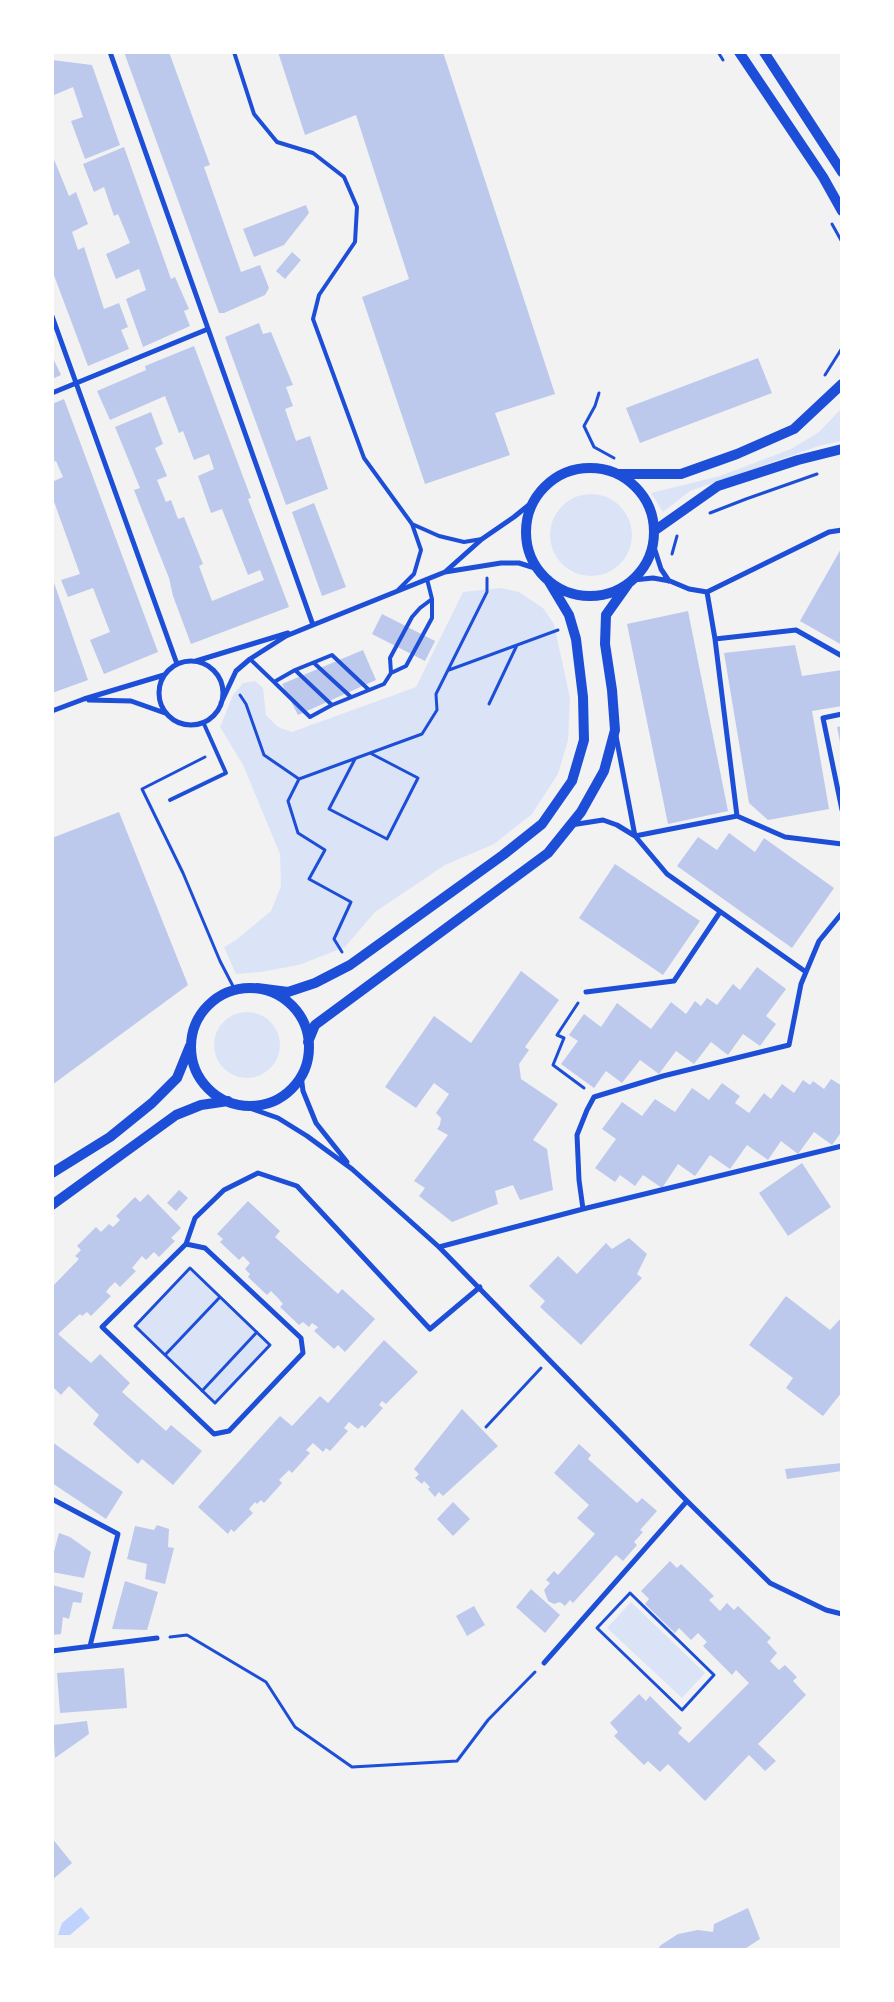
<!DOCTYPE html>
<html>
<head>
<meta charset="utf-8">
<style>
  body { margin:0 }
  #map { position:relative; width:894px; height:2002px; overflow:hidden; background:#f2f2f2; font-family:"Varela Round",sans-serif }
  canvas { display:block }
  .frame { position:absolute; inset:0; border:54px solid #fff; pointer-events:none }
</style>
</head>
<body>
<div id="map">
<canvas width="894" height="2002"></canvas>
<div class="frame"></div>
</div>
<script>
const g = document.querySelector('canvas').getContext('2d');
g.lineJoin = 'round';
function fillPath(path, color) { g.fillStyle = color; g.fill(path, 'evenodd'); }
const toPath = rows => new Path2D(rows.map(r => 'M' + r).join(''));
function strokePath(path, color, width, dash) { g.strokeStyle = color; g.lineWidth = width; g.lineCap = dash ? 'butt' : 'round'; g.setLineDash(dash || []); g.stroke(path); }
const green = toPath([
  [841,409,841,441,819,446,690,491,663,512,651,493,720,476,791,449,819,432],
  '550 535a41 41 0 1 1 82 0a41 41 0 1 1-82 0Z',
  [501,588,519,592,543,608,554,624,570,698,568,740,558,774,532,814,494,844,445,865,375,912,345,947,299,965,261,972,236,974,224,947,236,940,271,911,281,886,280,854,243,765,220,727,233,695,243,683,255,681,263,688,266,715,278,727,292,732,416,687,463,592],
  '214 1045a33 33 0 1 1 66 0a33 33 0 1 1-66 0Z',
  [190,1268,270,1345,215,1403,135,1326],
  [631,1602,705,1673,682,1698,607,1628]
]);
const water = toPath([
  [81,1907,90,1918,70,1935,58,1935,62,1923]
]);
const building = toPath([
  [124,52,169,52,210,165,204,167,241,272,260,265,269,288,265,295,224,313,219,313],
  [278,52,443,52,555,394,495,413,510,455,425,484,362,297,409,279,356,115,305,135],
  [52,60,92,65,120,145,85,159,71,121,83,117,73,87,52,96],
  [124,147,171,279,175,277,189,309,184,311,190,326,143,347,126,299,146,290,139,269,116,279,106,254,130,243,118,214,114,216,104,187,94,192,83,164],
  [53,157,69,196,76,192,88,224,72,232,78,250,84,247,104,309,119,303,128,327,121,330,129,349,88,366,52,270],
  [306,205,309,213,284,245,254,257,243,229],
  [292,252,301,260,285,279,276,271],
  [259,323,263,334,271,332,293,385,286,387,293,406,285,409,296,441,310,436,328,489,286,505,225,337],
  [194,346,251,498,248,499,289,607,191,644,173,596,169,578,134,490,140,488,115,427,151,412,163,444,155,448,167,476,157,480,166,502,171,500,178,519,184,517,203,564,199,566,212,601,264,580,260,570,248,575,222,509,211,513,198,476,214,469,209,454,194,460,183,431,179,433,165,396,110,420,97,391,146,370,145,366],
  [52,356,61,375,52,379],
  [758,358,772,393,640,443,626,408],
  [64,399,158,652,104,674,90,640,110,632,93,588,68,597,61,580,80,574,52,496,52,482,63,477,56,461,52,462,52,404],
  [314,503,346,587,322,596,292,512],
  [842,547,842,645,800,621],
  [52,577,88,680,52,693],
  [688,611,728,811,668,824,627,624],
  [382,614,435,641,425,661,372,634],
  [795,645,802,676,842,670,842,706,812,711,829,809,768,820,749,803,724,653],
  [363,650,376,680,298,715,282,684],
  [842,726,842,747,841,747,837,727],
  [119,812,188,985,52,1085,52,838],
  [729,833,755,852,764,838,834,888,792,948,677,866,698,837,717,850],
  [615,864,700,921,663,975,579,918],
  [757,967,786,989,766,1016,776,1024,760,1046,743,1034,728,1055,711,1042,694,1064,676,1051,659,1074,640,1060,622,1083,606,1071,594,1088,561,1064,578,1041,569,1035,584,1014,601,1027,617,1003,651,1029,671,1002,686,1014,695,1001,701,1006,707,998,717,1005,733,984,740,990],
  [521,971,559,1000,525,1047,529,1050,519,1064,521,1079,558,1104,533,1140,547,1149,553,1190,520,1200,513,1185,495,1191,498,1204,452,1222,419,1196,425,1188,414,1181,448,1135,437,1129,440,1125,441,1118,436,1113,449,1094,434,1083,416,1108,385,1087,434,1016,471,1043],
  [831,1079,842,1086,842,1131,832,1145,814,1132,798,1154,781,1141,768,1160,747,1145,730,1169,710,1155,695,1176,678,1164,662,1188,643,1175,635,1186,620,1175,615,1182,595,1168,616,1139,602,1129,622,1102,642,1116,655,1099,675,1112,692,1088,709,1100,722,1083,740,1096,735,1103,749,1113,764,1093,771,1099,782,1084,794,1093,803,1080,810,1085,813,1081,824,1089],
  [802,1163,831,1207,788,1236,759,1193],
  [179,1190,188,1198,176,1211,167,1203],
  [148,1194,181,1228,171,1238,175,1241,159,1257,154,1252,146,1260,142,1256,132,1268,136,1271,120,1287,115,1282,109,1288,106,1292,111,1296,91,1316,87,1312,82,1316,80,1314,58,1334,91,1363,100,1354,130,1383,122,1392,166,1431,171,1425,202,1451,173,1485,142,1459,138,1464,93,1424,99,1415,69,1386,61,1395,54,1388,52,1389,52,1287,79,1259,75,1256,81,1250,77,1246,96,1227,101,1232,109,1224,113,1227,120,1220,116,1216,135,1197,140,1202],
  [248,1201,280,1231,275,1237,338,1294,342,1289,375,1319,345,1352,338,1345,334,1349,314,1331,318,1327,312,1323,309,1327,303,1322,299,1325,280,1307,283,1304,278,1298,271,1291,267,1295,248,1277,250,1274,245,1269,250,1263,243,1256,239,1260,220,1242,223,1239,217,1234],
  [629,1238,647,1254,637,1274,642,1278,581,1345,540,1307,545,1301,529,1286,558,1256,577,1274,606,1243,612,1249],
  [786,1296,830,1330,842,1317,842,1392,823,1416,786,1388,793,1378,749,1345],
  [384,1340,418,1372,386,1404,382,1401,379,1405,383,1408,365,1428,362,1425,358,1429,349,1422,344,1428,348,1431,330,1451,326,1448,323,1452,313,1443,306,1450,310,1453,292,1473,289,1470,279,1480,282,1483,264,1503,261,1500,257,1504,255,1502,249,1509,253,1513,234,1532,231,1529,228,1534,198,1507,280,1416,292,1426,320,1396,328,1403],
  [462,1409,498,1446,443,1496,439,1492,435,1497,428,1489,430,1487,424,1481,422,1484,415,1478,419,1474,414,1469],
  [52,1442,123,1492,106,1519,52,1483],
  [579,1444,591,1455,588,1459,637,1503,642,1498,657,1511,640,1530,643,1532,634,1542,637,1545,623,1561,616,1555,573,1603,570,1600,565,1606,560,1602,554,1604,548,1601,544,1590,550,1583,546,1580,554,1571,558,1575,595,1534,577,1518,589,1505,554,1473],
  [842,1463,842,1471,787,1479,785,1469],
  [453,1502,470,1519,453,1536,437,1519],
  [157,1525,169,1529,168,1547,174,1548,165,1584,145,1579,147,1564,127,1559,135,1526,154,1530],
  [59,1533,70,1537,91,1552,84,1578,52,1572,52,1559],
  [670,1561,677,1568,681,1564,714,1596,709,1600,720,1611,727,1603,734,1610,738,1606,771,1638,767,1642,777,1653,770,1661,779,1670,785,1665,797,1677,793,1681,806,1695,758,1744,776,1761,765,1771,749,1755,705,1801,668,1764,660,1772,648,1761,644,1765,614,1736,618,1732,610,1723,639,1694,646,1701,650,1696,682,1728,678,1733,689,1743,749,1683,736,1670,732,1675,703,1646,707,1642,698,1633,691,1640,679,1628,675,1633,645,1604,649,1599,641,1591],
  [125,1581,158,1592,147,1630,112,1629],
  [52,1585,83,1593,81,1603,73,1602,69,1619,63,1617,61,1634,52,1635],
  [531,1589,560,1615,545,1633,516,1607],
  [474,1606,485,1625,467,1636,456,1616],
  [124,1668,127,1708,60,1713,57,1673],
  [87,1721,89,1734,55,1758,53,1725],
  [52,1838,72,1863,52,1880],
  [748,1908,760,1939,743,1950,657,1950,661,1945,678,1934,698,1930,713,1932,714,1924]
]);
const path = toPath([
  [718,52,723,60],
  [832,224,842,242],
  [825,375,842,348],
  [599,393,595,406,584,426,594,447,614,458],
  [710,513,746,499,817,474],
  [672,554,677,536],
  [449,670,558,630],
  [240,695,246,704,264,755,299,779],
  [489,704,517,645],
  [205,757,142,789,183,873,220,961,235,990],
  [355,759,329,809,387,839,418,778,370,753],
  [342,952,334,939,351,902,309,879,325,850,298,833,288,801,299,779,422,734,437,710,436,694,487,592,487,578],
  [578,1003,557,1035,564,1038,553,1065,584,1088],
  [165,1355,215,1403,270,1345,190,1268,135,1326,165,1355,220,1297],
  [202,1391,257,1332],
  [486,1427,541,1368],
  [630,1593,714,1675,682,1710,597,1628,630,1593],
  [170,1637,187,1635,266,1682,295,1727,352,1767,457,1761,488,1720,535,1672]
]);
const service = toPath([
  [234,52,254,114,277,142,313,153,344,177,357,207,355,242,319,295,313,319,364,458,412,524],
  [398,590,414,574,421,550,412,524,439,536,464,542,482,539],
  [250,659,274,682,295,670,332,655,369,690],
  [314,663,351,697],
  [295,670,332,705],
  [391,673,390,658,412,617,420,608,432,599],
  [274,682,310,717,332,705,384,684,391,673,406,666,432,618,432,599,427,579],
  [170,800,226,773,204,724]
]);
const minor = toPath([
  [110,52,313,625],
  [52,316,177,664],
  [52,393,208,329],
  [653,544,661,569,669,581],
  [445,572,482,539,514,517,535,500],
  [633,580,653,578,670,581,689,589,707,592,715,639,737,816],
  [707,592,829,532,842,530],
  [715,639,796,630,842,656],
  [196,661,288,633],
  '159 693a32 32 0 1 1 64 0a32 32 0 1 1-64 0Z',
  [89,700,131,701,165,713],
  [221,703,236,671,250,659,286,636,313,625,445,572,501,563,519,563,538,569],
  [52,711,84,699,164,675],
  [842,714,823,718,842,810],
  [616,736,635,836,737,816,785,837,842,844],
  [571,825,603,820,617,825,635,836,667,874,806,972],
  [586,992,674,981,720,912],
  [301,1075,303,1091,316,1123,347,1162],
  [241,1105,278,1118,307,1136,352,1169,439,1247,687,1501,770,1583,826,1610,842,1614],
  [583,1209,579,1180,577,1135,587,1110,594,1097,663,1076,789,1045,801,984,819,941,842,913],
  [186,1244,205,1248,301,1338,303,1353,229,1431,214,1434,102,1327,186,1244,195,1218,224,1190,258,1173,297,1186,430,1329,480,1287],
  [439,1247,583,1209,842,1146],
  [52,1499,118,1534,90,1646],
  [52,1651,157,1638],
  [544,1663,687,1501]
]);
const secondary = toPath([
  [739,52,823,177,842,211],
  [764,52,842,172],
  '526 532a64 64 0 1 1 128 0a64 64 0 1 1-128 0Z',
  [619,474,681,474,737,454,794,429,842,384],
  [654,531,718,486,798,460,842,449],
  [257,988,288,992,315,983,350,965,503,855,542,824,572,781,584,740,583,697,576,639,569,615,548,580],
  '191 1047a59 59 0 1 1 118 0a59 59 0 1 1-118 0Z',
  [308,1042,315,1025,548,853,581,812,604,771,615,730,612,690,605,644,606,615,628,584],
  [52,1173,110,1137,152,1103,177,1078,190,1046],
  [52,1205,176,1115,201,1105,228,1101]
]);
fillPath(green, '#dbe4f7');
fillPath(water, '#bfd3fe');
fillPath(building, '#bdc9ec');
strokePath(path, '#1d4ed8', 3);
strokePath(service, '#1d4ed8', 4);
strokePath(minor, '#1d4ed8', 5);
strokePath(secondary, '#1d4ed8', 10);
</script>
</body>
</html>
